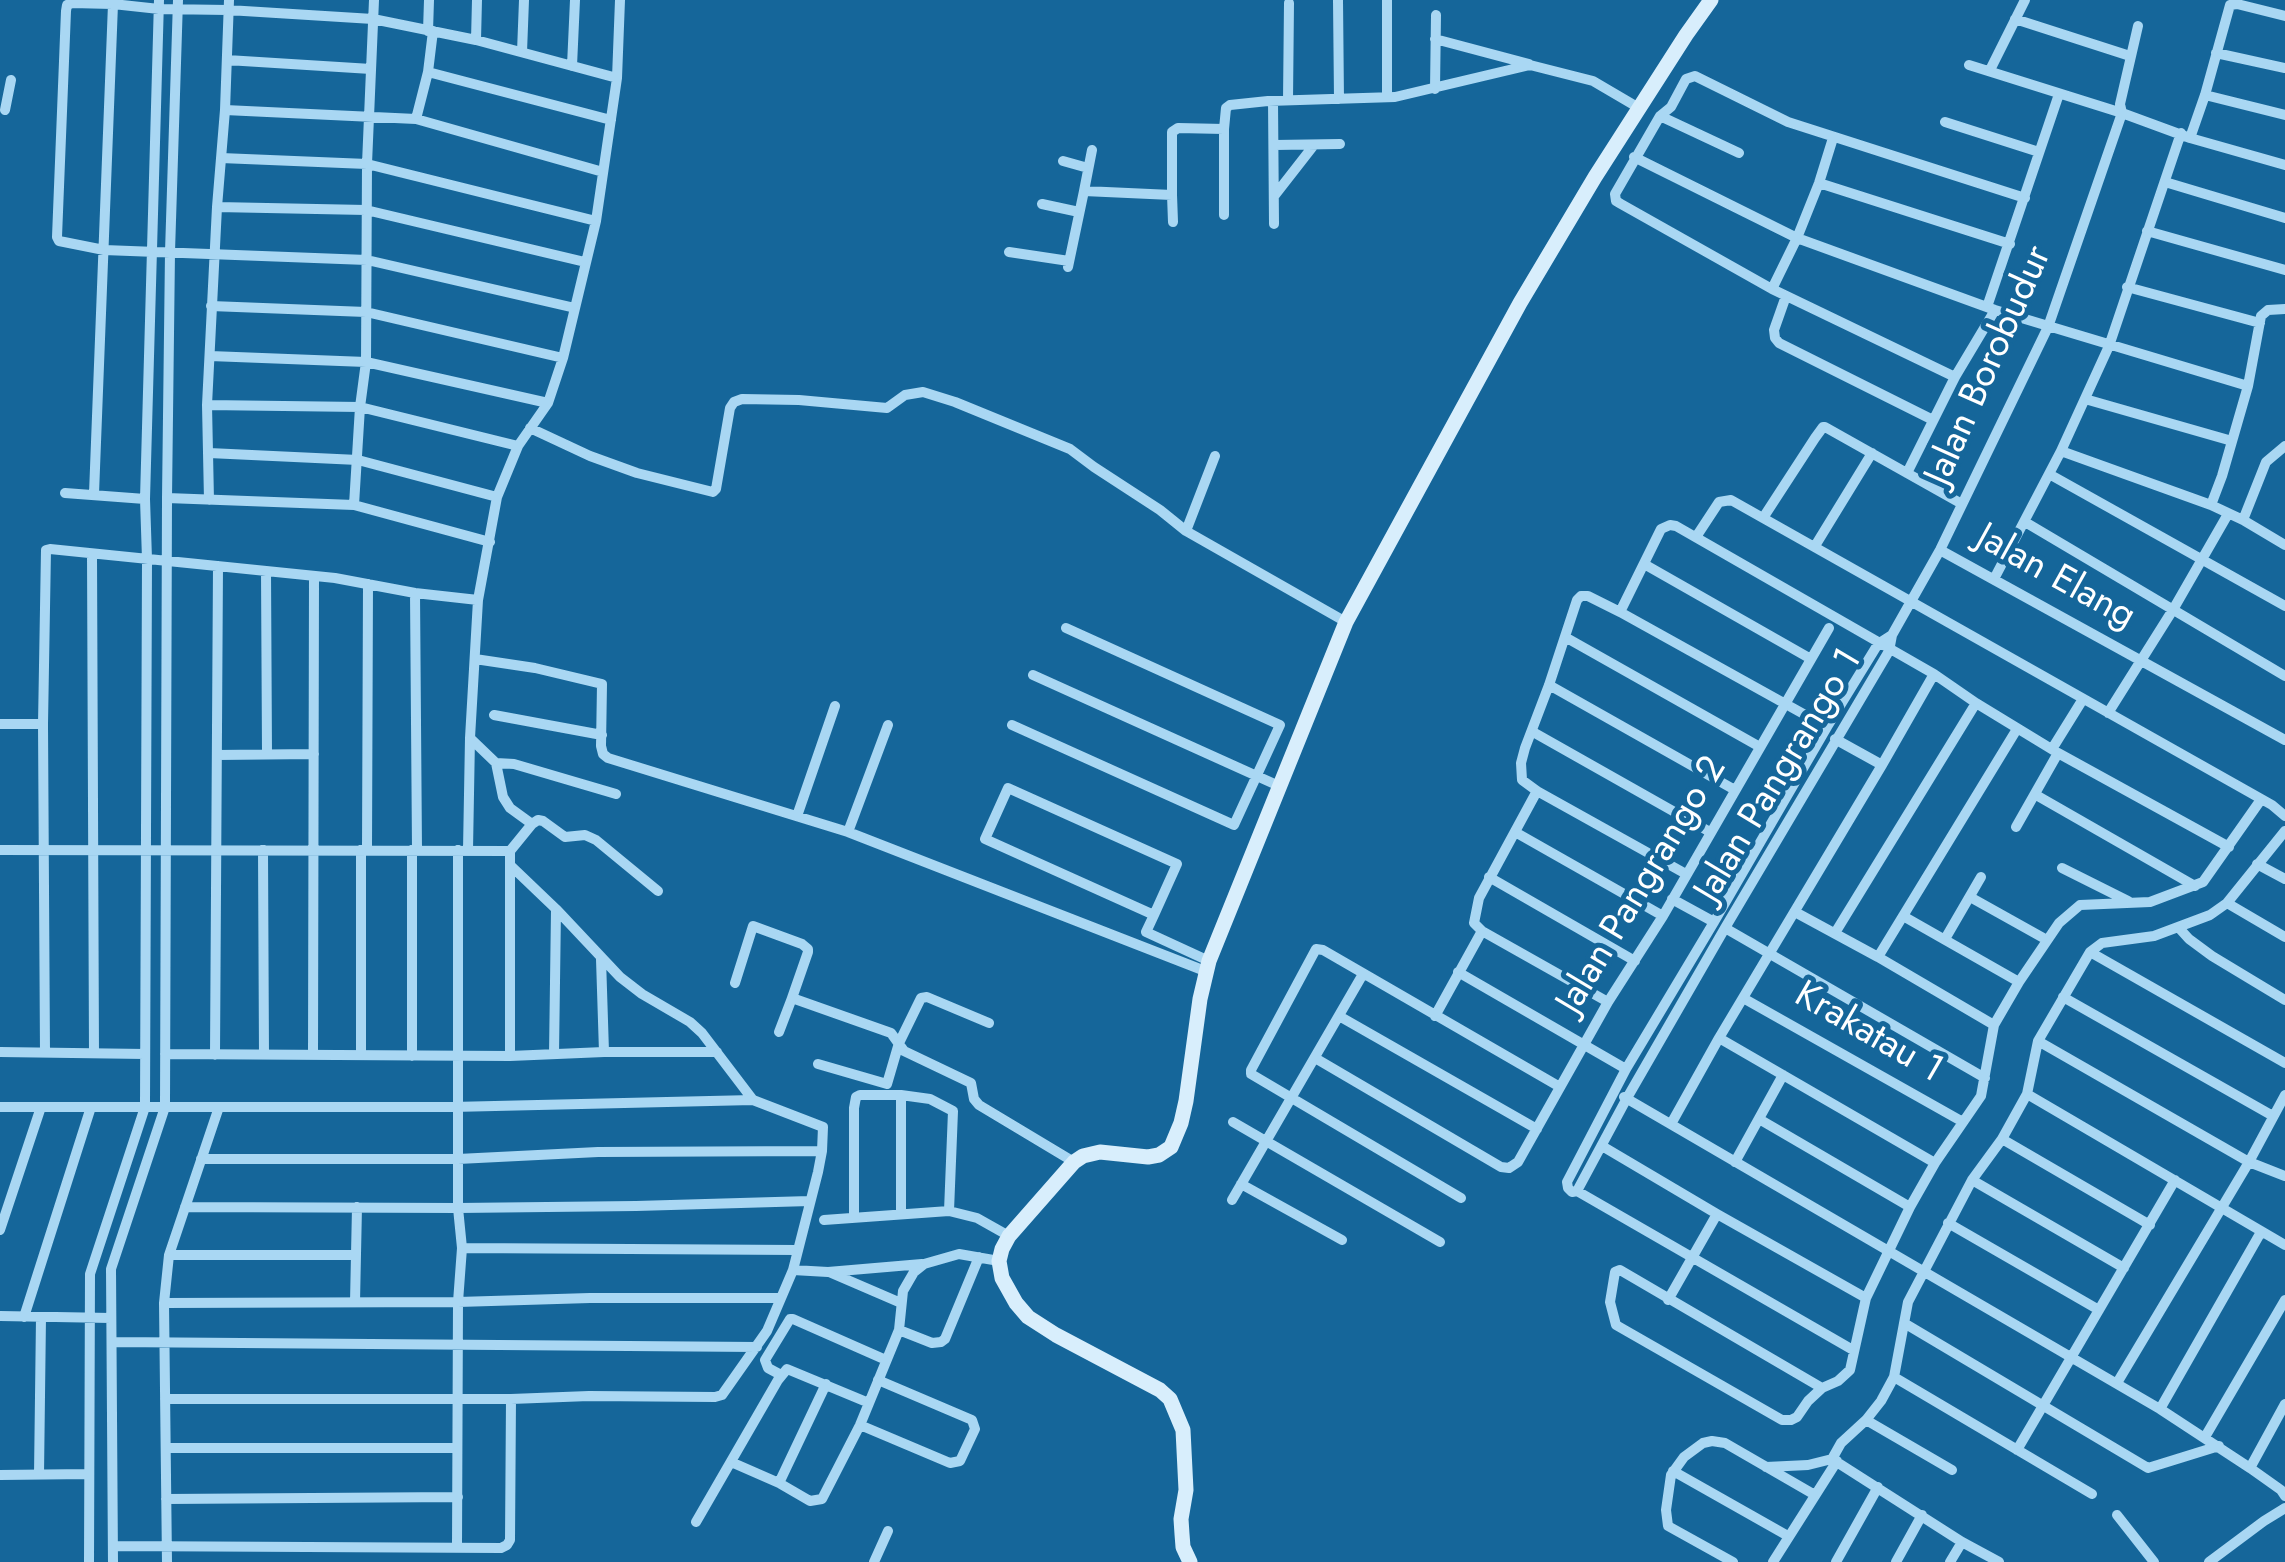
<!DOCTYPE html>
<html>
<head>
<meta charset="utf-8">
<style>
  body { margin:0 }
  canvas { display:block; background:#15669a }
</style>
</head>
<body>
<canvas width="2285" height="1562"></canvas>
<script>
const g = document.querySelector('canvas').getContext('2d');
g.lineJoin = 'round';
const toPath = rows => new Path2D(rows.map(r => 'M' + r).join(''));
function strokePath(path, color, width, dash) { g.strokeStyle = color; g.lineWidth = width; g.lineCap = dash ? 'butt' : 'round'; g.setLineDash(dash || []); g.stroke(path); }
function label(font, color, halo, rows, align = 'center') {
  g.font = font + ' Jost,sans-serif'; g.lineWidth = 10; g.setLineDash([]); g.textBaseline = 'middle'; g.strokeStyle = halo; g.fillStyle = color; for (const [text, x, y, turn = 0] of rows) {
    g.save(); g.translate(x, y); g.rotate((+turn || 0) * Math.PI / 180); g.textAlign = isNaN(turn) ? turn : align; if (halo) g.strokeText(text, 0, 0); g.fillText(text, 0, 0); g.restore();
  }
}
const street = toPath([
  [1338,0,1339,99],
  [1387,0,1387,97],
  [2015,19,2130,56],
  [428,31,429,0],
  [1435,39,1529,64],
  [476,40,477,0],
  [522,52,524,0],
  [2216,53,2285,68],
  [227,60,371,69],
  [1969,65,2122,113,2190,138,2285,165],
  [572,66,575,0],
  [1990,70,2025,0],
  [428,72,611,120],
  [1435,89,1436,15],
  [2205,95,2285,115],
  [1288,100,1289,3],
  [1273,101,1274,224],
  [5,110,11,80],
  [225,110,416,119,603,172],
  [1660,116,1739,153],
  [416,119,428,72,433,31],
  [1945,122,2039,152],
  [1224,129,1224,215],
  [2190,138,2205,95,2230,5,2237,4,2285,16],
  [1275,145,1340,144],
  [1634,157,1797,238,1995,310,2248,386],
  [221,158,367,164,596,221],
  [1063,161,1088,168],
  [2165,182,2285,218],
  [1819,183,2010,244],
  [1084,191,1092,150],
  [1172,195,1173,222],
  [1275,195,1314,145],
  [1042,204,1079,212],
  [217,207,366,210,585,262],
  [2147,231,2285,270],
  [1009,252,1069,261],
  [1068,267,1084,191,1172,195,1172,132,1178,128,1224,129,1226,108,1230,105,1268,101,1395,97,1530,65,1593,81,1639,108],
  [2127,287,2260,323],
  [1772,289,1797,238,1819,183,1833,138],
  [1786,296,1774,330,1775,338,1779,343,1933,420],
  [211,306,366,312,563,358],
  [1987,307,2059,94],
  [575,308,367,260,104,250,59,241,57,237,66,11,67,5,72,3,113,4,159,9,228,10,373,19,476,40,617,78],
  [210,356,366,362,548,403],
  [1955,377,1772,289,1621,204,1616,201,1615,194,1660,116,1671,107,1686,79,1695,76,1788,122,2025,198],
  [2085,399,2232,441],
  [207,405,360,407,518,446],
  [530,428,590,456,637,473,713,492,716,489,730,408,734,402,742,399,799,400,887,408,905,395,923,392,955,402,1070,449,1094,467,1160,510,1186,531,1346,622],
  [2061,451,2211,505,2243,520,2285,545],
  [209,453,358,460,497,497],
  [1907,473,1955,377,1995,310],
  [2049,474,2285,606],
  [65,493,145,499],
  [94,494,113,4],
  [167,498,354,505,360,407,366,362,367,164,374,0],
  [209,500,207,405,217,207,225,110,229,0],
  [354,505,490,542],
  [2211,505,2222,476,2248,386,2261,316,2268,310,2285,309],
  [1763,518,1815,438,1823,427,1825,427,1962,504],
  [2243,520,2266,462,2285,446],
  [2025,522,2285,676],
  [1186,531,1215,456],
  [1696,537,1719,502,1731,500,2272,805,2285,816],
  [1815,546,1872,453],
  [1940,550,2285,740],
  [92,554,94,1053],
  [1644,564,1811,659],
  [266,571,267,754],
  [1994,579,2061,451,2109,346,2181,133],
  [415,593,417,850],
  [478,600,497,497,518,446,548,403,563,358,596,221,617,78,620,0],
  [1620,612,1661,529,1670,525,1676,526,1934,674,1976,703,2058,753,2229,847],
  [1565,637,1760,747],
  [475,659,535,668,602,684,601,746,603,754,608,758,848,832,1205,971],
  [1934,674,1882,765,1719,1038,1935,1163],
  [1033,675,1279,786],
  [1549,685,1735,790],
  [2108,713,2174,608,2228,514],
  [494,715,602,735],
  [0,724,43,724],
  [1012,725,1234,825,1280,725,1066,628],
  [1533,732,1710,832],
  [470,738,496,763,503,797,510,808,532,824],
  [1835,739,1882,765],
  [2052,749,2083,699],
  [217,755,314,754],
  [496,763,514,764,616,794],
  [2036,795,2195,886],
  [797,816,835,706],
  [2016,827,2058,753],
  [848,832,888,725],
  [1515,832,1663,916],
  [0,850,510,851,510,865,556,909,620,977,642,994,690,1022,702,1033,753,1100],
  [263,850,264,1055],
  [367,850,368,584],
  [412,850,412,1056],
  [510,851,532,824,538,820,543,821,565,837,585,835,596,840,658,891],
  [2257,864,2285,879],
  [2062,868,2128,901],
  [1686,874,1537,791,1522,780,1521,763,1525,748,1549,685,1577,600,1581,596,1588,596,1620,612,1827,727],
  [1489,877,1635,961],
  [1970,897,2047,940],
  [1672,899,1714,922],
  [2227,903,2285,937],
  [1795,912,1878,957,1994,1025],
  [1154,915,985,839,1008,788,1177,864,1154,915,1146,932,1209,961],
  [1903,916,2019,982,2059,923,2080,905,2150,902,2203,882,2260,801],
  [1725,928,1985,1078],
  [2179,928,2189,939,2212,956,2285,1000],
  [1482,931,1608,1002],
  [1835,933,1976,703],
  [1945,939,1981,877],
  [2090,952,2285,1063],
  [1878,957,2017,729],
  [601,959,604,1052],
  [1458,972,1626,1069],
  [735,983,753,926,802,944,808,949,808,952,792,998,891,1033,904,1051,971,1083,974,1099,979,1105,1074,1162],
  [2063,997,2273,1116],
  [1743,998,1963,1122],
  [1339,1016,1537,1129],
  [1435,1016,1482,931,1474,923,1479,898,1537,791],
  [779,1032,792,998],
  [2038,1041,2249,1162,2285,1176],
  [0,1052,145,1054],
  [45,1052,43,724,46,550,50,549,335,578,415,593,478,600,470,738,468,850],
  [165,1054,510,1056,604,1052,717,1052],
  [554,1054,556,910],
  [215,1055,218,566],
  [313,1055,314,576],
  [361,1055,361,850],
  [510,1056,510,865],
  [1315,1058,1501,1167,1509,1168,1518,1162,1608,1002,1663,916,1829,628],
  [818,1064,887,1084,899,1043,921,998,927,997,989,1023],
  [2027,1094,2285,1245],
  [1624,1097,2160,1409,2250,1468,2281,1490,2285,1496],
  [0,1107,452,1107,753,1100,823,1127,822,1151,818,1172,793,1270,767,1331,722,1395,715,1397,589,1396,511,1399,165,1399],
  [1759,1119,1910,1207],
  [1233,1122,1440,1242],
  [1671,1124,1719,1038],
  [2002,1139,2150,1225],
  [1602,1146,1717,1214,1866,1298],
  [201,1159,458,1159,598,1152,822,1151],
  [1735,1162,1783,1075],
  [1972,1180,2124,1268],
  [1241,1184,1342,1240],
  [1577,1191,1627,1098,1725,928,1889,651,1892,635,1940,550,2048,327,2122,113,2120,104,2138,26],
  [1461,1198,1251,1074,1251,1070,1316,949,1323,950,1560,1087],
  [1232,1200,1363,974],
  [185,1207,458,1208,636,1206,810,1201],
  [901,1213,901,1095],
  [854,1217,854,1108,856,1097,860,1095,901,1095,930,1099,953,1111,949,1211],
  [824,1220,949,1211,977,1218,1009,1236],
  [1948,1223,2099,1310],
  [0,1230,41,1107],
  [462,1248,797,1250],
  [169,1255,356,1255],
  [793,1270,828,1272,922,1264],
  [829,1272,901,1303],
  [1668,1300,1717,1214],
  [355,1302,357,1207],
  [164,1303,458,1302,590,1298,780,1298],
  [0,1316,111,1318],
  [24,1317,91,1107],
  [1904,1323,2148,1468,2219,1446],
  [899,1330,932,1343,941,1342,945,1339,979,1257],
  [113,1342,757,1347],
  [1853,1350,1577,1191,1572,1192,1568,1188,1567,1182,1626,1069,1714,922,1827,727,1878,644,1892,635],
  [781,1375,768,1368,765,1360,790,1319,793,1319,886,1360],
  [1894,1377,2092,1494],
  [2117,1383,2249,1162,2285,1095],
  [1822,1388,1620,1270,1615,1272,1610,1302,1616,1325,1782,1420,1791,1420,1797,1417,1808,1401,1822,1388,1838,1381,1850,1370,1866,1298,1910,1207,1935,1163,1981,1096,1994,1025,2019,982],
  [2160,1409,2261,1232],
  [1866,1420,1952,1470],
  [860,1425,950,1463,960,1461,975,1429,972,1420,878,1380],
  [2205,1437,2285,1300],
  [166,1448,457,1448],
  [2017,1450,2175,1180],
  [1832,1459,1962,1542,1999,1562],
  [731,1462,779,1483,810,1501,822,1499,860,1425,899,1330,903,1291,914,1272,924,1264,959,1254,999,1261],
  [1766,1467,1808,1465,1832,1459,1841,1443,1866,1420,1881,1401,1894,1377,1908,1302,1972,1180,2002,1139,2027,1094,2038,1041,2090,952,2102,943,2154,936,2210,915,2227,903,2285,831],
  [2250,1468,2285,1404],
  [1673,1471,1788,1536],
  [0,1475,89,1474],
  [39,1475,41,1317],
  [779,1483,826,1384],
  [166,1499,458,1497],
  [2117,1515,2154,1562],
  [696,1522,778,1380,787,1369,869,1403],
  [113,1546,501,1548,507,1545,510,1540,511,1399],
  [457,1547,458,1302,462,1248,458,1208,458,850],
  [89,1562,90,1274,145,1107,147,559,145,499,159,0],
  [113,1562,111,1269,165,1107,167,498,170,252,178,0],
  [167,1562,164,1303,169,1255,219,1107],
  [874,1562,888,1531],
  [1733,1562,1668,1526,1666,1510,1671,1475,1684,1457,1703,1443,1712,1441,1725,1443,1815,1495],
  [1773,1562,1837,1461],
  [1836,1562,1878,1487],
  [1896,1562,1922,1515],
  [1950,1562,1962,1542],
  [2209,1562,2264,1521,2285,1508]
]);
const secondary = toPath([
  [1190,1562,1183,1547,1182,1534,1181,1519,1186,1490,1183,1430,1170,1399,1160,1390,1056,1335,1028,1317,1016,1303,1002,1278,999,1261,1002,1249,1009,1236,1074,1162,1083,1156,1100,1152,1148,1157,1159,1155,1171,1147,1181,1123,1186,1101,1200,999,1209,961,1346,622,1520,303,1595,177,1686,35,1711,0]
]);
const streetNames = [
  ["Jalan Borobudur",1990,366,-66],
  ["Jalan Elang",2055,578,29],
  ["Jalan Pangrango 1",1780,776,-59],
  ["Jalan Pangrango 2",1643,886,-59],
  ["Krakatau 1",1868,1034,30]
];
strokePath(street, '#a9d7f3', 10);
strokePath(secondary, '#d8eefc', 15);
label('38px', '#fff', '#15669a', streetNames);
</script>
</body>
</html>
